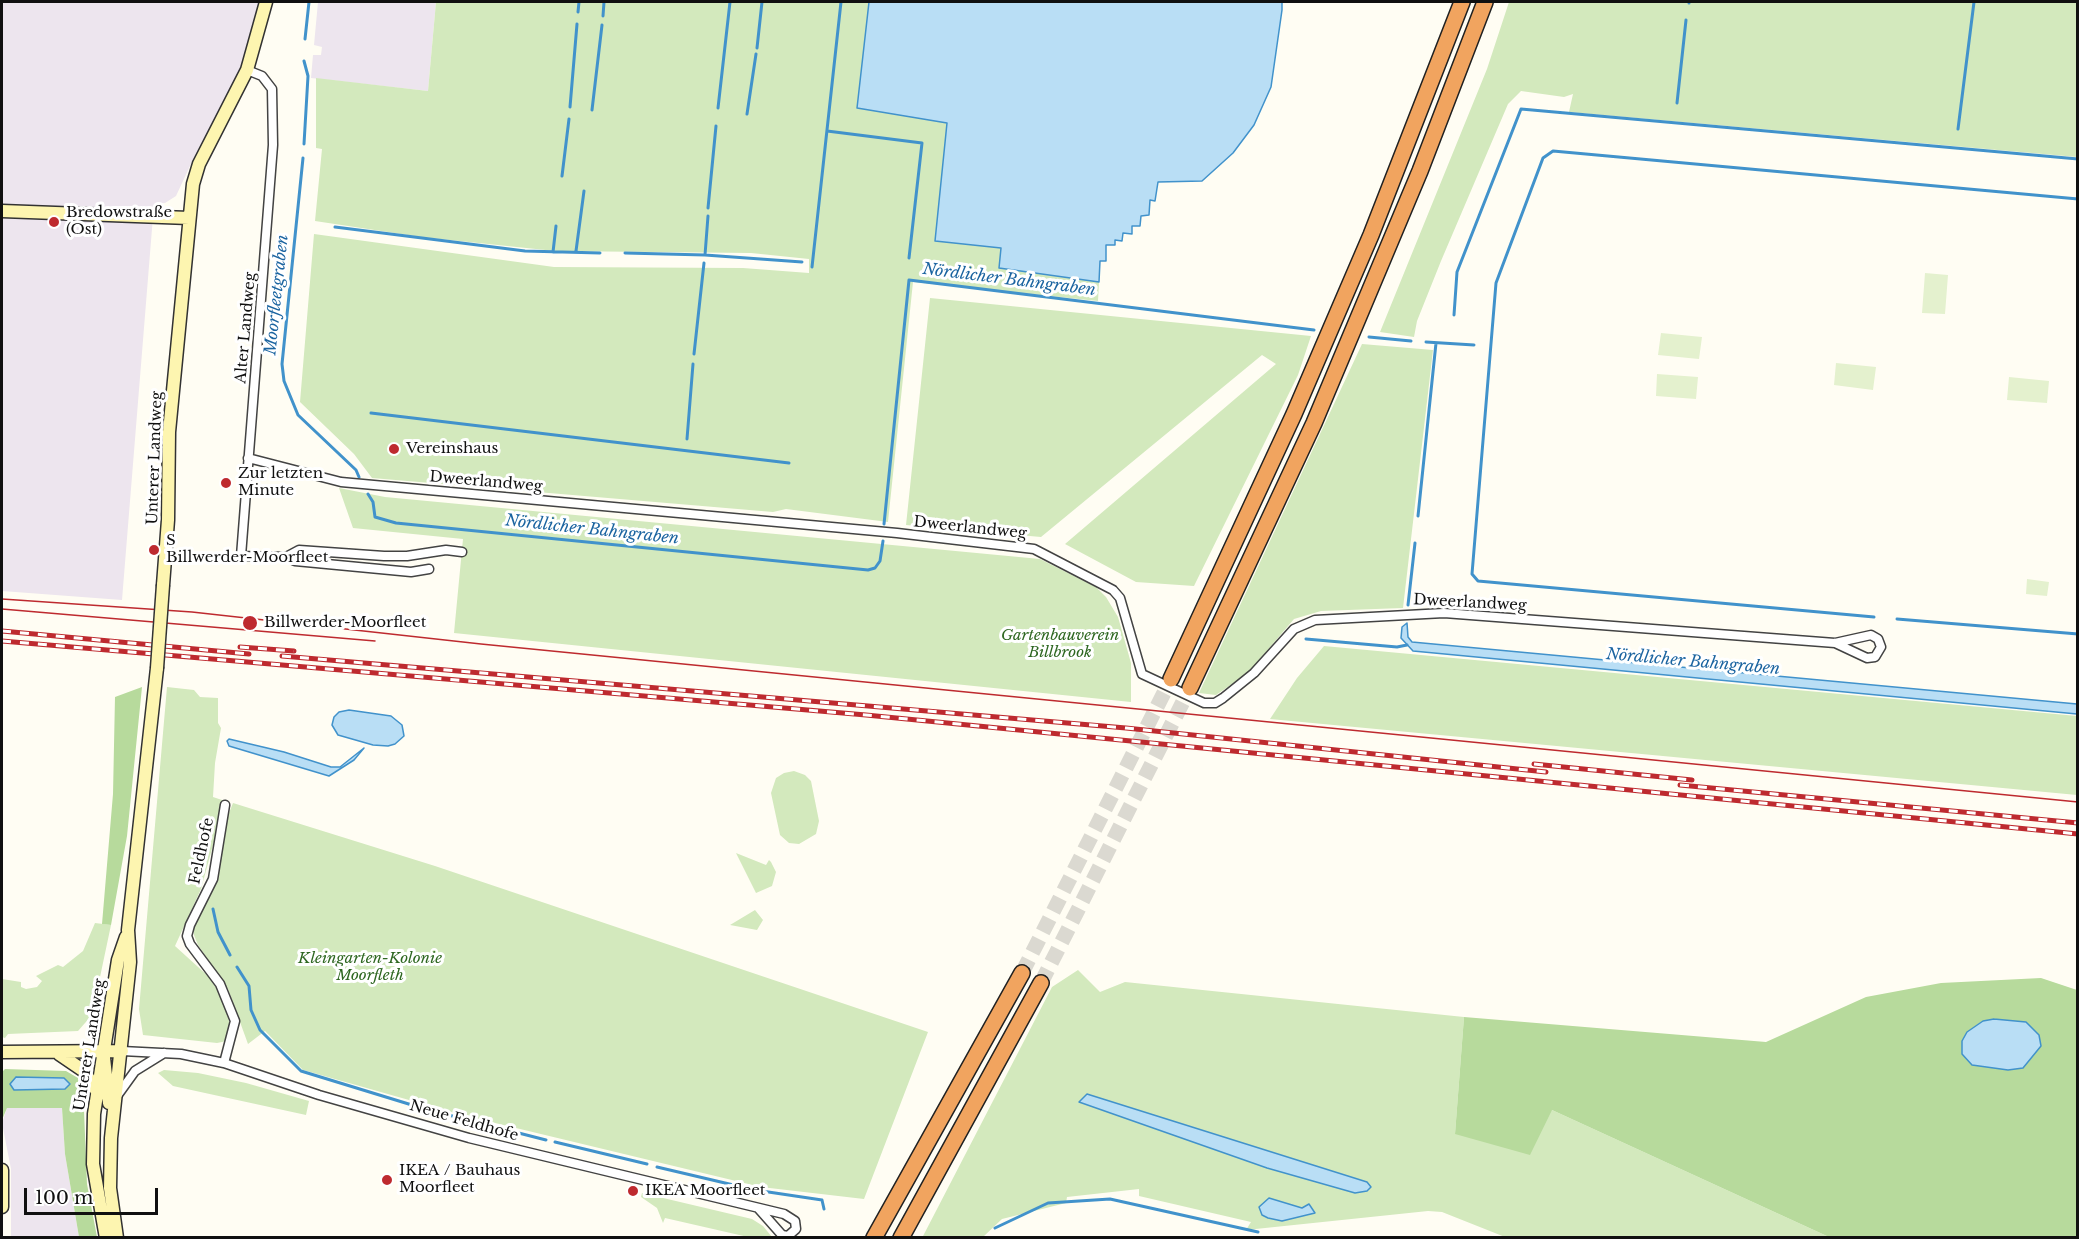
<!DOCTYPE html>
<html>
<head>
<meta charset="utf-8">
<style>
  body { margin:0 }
  #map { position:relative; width:2079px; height:1239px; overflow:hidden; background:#fffdf3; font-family:"Libre Baskerville",serif }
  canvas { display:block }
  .frame { position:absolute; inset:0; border:3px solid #101010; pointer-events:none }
  .scale { position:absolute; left:24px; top:1188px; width:134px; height:27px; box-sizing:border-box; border:3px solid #101010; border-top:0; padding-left:8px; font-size:18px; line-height:21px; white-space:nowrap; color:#101010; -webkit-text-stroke:4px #fff; paint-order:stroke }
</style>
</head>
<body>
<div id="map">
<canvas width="2079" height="1239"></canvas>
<div class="frame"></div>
<div class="scale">100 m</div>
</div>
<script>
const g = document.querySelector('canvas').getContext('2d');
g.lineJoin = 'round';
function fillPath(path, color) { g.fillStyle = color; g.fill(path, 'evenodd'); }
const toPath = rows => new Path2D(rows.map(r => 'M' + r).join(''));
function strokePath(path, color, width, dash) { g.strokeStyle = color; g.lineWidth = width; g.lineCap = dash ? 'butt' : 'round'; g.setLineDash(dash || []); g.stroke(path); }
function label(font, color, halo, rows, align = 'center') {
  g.font = font + ' "Libre Baskerville",serif'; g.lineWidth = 6; g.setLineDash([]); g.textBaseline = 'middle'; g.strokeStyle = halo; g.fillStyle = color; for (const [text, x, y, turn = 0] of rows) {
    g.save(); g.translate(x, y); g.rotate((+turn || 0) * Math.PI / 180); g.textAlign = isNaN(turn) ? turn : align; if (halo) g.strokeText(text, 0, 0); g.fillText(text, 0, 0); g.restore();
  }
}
const industrial = toPath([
  [2,2,259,2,239,73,196,153,176,196,165,203,154,204,122,600,2,591],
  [318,2,436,2,428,91,311,78,313,55,321,55,322,47,314,45],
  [7,1108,62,1108,65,1154,79,1237,11,1237,11,1169,2,1123]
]);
const green = toPath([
  [436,2,869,2,857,108,947,123,935,241,1001,248,999,268,1099,282,1098,301,913,282,888,522,786,509,773,512,372,478,354,454,300,402,314,234,554,267,743,268,809,273,809,259,751,253,555,251,421,237,315,221,322,149,316,148,316,78,428,91],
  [1509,2,2077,2,2077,157,1569,112,1573,94,1564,97,1521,91,1508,104,1441,261,1417,321,1414,337,1380,332,1487,69],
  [930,298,1311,336,1298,375,1194,586,1136,582,1065,544,1276,364,1262,355,1041,537,906,525],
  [1362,344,1433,350,1403,608,1321,611,1294,619,1248,673,1216,695,1199,693],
  [339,488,385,497,1040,559,1096,587,1106,597,1118,617,1131,663,1131,702,454,633,463,539,353,528],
  [1324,646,2077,716,2077,795,1270,719,1297,678],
  [167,687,194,690,200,697,218,698,218,723,221,728,215,763,213,797,225,801,201,889,175,946,208,976,222,996,230,1025,227,1041,217,1043,143,1035,139,1009],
  [794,771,805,775,811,781,819,821,816,834,799,844,789,843,780,835,771,793,776,778,784,773],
  [233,803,435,866,928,1032,864,1199,761,1187,462,1115,303,1070,265,1031,248,1044,228,989,198,945,194,935,194,926,216,884,227,818],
  [736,853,766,865,769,860,771,862,776,872,772,886,756,893],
  [755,910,763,920,757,930,730,925],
  [95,923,111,925,92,1015,78,1031,8,1034,5,1038,2,1037,2,979,21,982,21,987,26,989,37,987,42,981,36,976,58,965,63,967,83,951],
  [1078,970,1100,992,1125,982,1464,1017,1455,1134,1552,1110,1829,1237,1505,1237,1442,1212,1428,1211,1246,1230,1251,1222,1139,1196,1139,1189,1067,1197,1066,1203,1002,1219,983,1237,922,1238,1052,987],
  [164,1070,198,1073,246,1083,309,1101,306,1115,173,1086,158,1073],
  [642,1193,752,1219,763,1226,772,1237,748,1237,665,1218,663,1223,657,1208,641,1197]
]);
const forest = toPath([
  [142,687,127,836,111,925,102,924,113,794,115,697],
  [2041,978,2077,990,2077,1237,1829,1237,1552,1110,1530,1155,1455,1134,1464,1017,1766,1042,1866,997,1941,983],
  [5,1069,66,1071,78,1078,83,1086,87,1184,97,1237,79,1237,65,1154,62,1108,7,1108,2,1120,2,1072]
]);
const pitch = toPath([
  [1925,273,1948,275,1945,314,1922,313],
  [1661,333,1702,337,1699,359,1658,355],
  [1836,363,1876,367,1873,390,1834,385],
  [1657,374,1698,377,1696,399,1656,396],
  [2009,377,2049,381,2047,403,2007,400],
  [2027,579,2049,582,2047,596,2026,594]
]);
const water = toPath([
  [869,2,1282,2,1282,10,1271,87,1254,125,1233,153,1202,181,1158,182,1155,201,1150,200,1149,215,1141,216,1140,226,1132,226,1132,234,1123,233,1122,241,1115,240,1115,245,1106,245,1106,261,1100,261,1099,282,999,268,1001,248,935,241,947,123,857,108,869,2],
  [1407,623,1408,637,1412,642,2077,704,2077,714,1413,651,1401,638,1402,627,1407,623],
  [349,710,391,716,402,725,404,736,395,744,388,746,373,745,338,735,332,725,334,717,339,712,349,710],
  [229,739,284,752,331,767,340,767,364,748,354,760,329,776,229,746,227,741,229,739],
  [1994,1019,2026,1022,2039,1035,2041,1046,2023,1068,2008,1070,1972,1065,1962,1054,1962,1041,1967,1032,1983,1021,1994,1019],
  [16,1077,64,1078,70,1084,65,1089,14,1090,10,1084,16,1077],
  [1087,1094,1367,1182,1371,1187,1367,1191,1355,1193,1267,1168,1079,1102,1087,1094],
  [1269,1198,1302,1208,1309,1204,1315,1213,1282,1221,1268,1218,1262,1215,1259,1207,1269,1198]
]);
const stream = toPath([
  [1689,3,1689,2],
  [578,12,579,2],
  [603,16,604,2],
  [305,39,309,2],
  [757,48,762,2],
  [304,61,308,76,304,144],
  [1677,103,1686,20],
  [570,107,577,24],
  [718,108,730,2],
  [592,110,602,25],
  [747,114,756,54],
  [1958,129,1974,2],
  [827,131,922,143,909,258],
  [303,158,282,364,284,381,298,415,356,470,359,477],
  [562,176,569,119],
  [708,208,716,126],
  [335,227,525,251,600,253],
  [576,251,584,191],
  [553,252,556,226],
  [625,253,705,255,802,262],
  [705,255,708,216],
  [812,267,841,2],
  [1454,315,1457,272,1521,109,2078,159],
  [1369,337,1411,341],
  [1426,342,1474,345],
  [694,354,704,263],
  [371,413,789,463],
  [687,439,693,364],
  [368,494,373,502,375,517,396,523,868,570,875,568,880,561,883,541],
  [1418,516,1436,343],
  [884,524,909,280,1314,330],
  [1408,605,1415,543],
  [1874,617,1478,581,1472,574,1496,283,1543,158,1553,151,2078,199],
  [1897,619,2078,634],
  [1306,639,1397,647,1407,645],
  [213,909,218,932,230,955],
  [237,967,249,986,251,1010,260,1030,301,1071,425,1109,546,1140],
  [555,1142,647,1164],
  [657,1167,742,1187],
  [755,1190,822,1200,824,1209],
  [995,1228,1048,1203,1110,1199,1258,1232]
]);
const highwayTunnel = toPath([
  [1022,973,1171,679],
  [1041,983,1190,688]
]);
const street = toPath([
  [247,70,262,76,272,89,273,145,241,556,286,557,299,550,384,556,407,556,446,550,462,552],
  [248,458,341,482,897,533,1034,549,1113,590,1120,598,1142,674,1204,703,1215,703,1223,698,1254,673,1294,629,1315,620,1444,613,1835,643,1871,635,1878,639,1881,647,1875,657,1867,658,1835,643],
  [286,557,295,561,411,572,429,569],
  [122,1051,181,1054,224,1063,319,1095,469,1138,784,1214,795,1221,796,1229,788,1236,782,1235,759,1209],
  [224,1063,235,1021,220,984,190,944,187,936,190,925,213,879,225,805],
  [117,1096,135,1071,164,1053]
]);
const secondary = toPath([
  [2,211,189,218],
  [163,585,168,520,169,432,193,184,199,164,247,70,266,2],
  [2,1052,122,1051],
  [59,1054,84,1071,96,1090],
  [104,1058,109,1103],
  [2,1170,2,1207],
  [106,1238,93,1164,94,1114,118,960,126,937],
  [117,1238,110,1188,111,1138,130,962,128,930,157,668]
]);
const highway = toPath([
  [1171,679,1294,414,1371,235,1462,2],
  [1190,688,1314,423,1420,171,1485,2],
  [874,1238,1022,973],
  [901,1238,1041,983]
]);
const tram = toPath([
  [2,599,192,612,481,644,2078,802],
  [2,609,375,641]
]);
const rail = toPath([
  [2,631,249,654],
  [2,641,866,715,2078,834],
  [240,647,294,651],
  [282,656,1126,728,1546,772],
  [1534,764,1692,780],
  [1680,785,2078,823]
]);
const secondaryBridge = toPath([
  [157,668,163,585]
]);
const markers = [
  [54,222,6,"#be2a2f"],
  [394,449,6,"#be2a2f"],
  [226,483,6,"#be2a2f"],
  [154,550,6,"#be2a2f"],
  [250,623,8,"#be2a2f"],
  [387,1180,6,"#be2a2f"],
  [633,1191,6,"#be2a2f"]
];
const poiNames = [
  ["Bredowstraße",66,213],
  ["(Ost)",66,230],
  ["Vereinshaus",406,449],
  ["Zur letzten",238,474],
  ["Minute",238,491],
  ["S",166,541],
  ["Billwerder-Moorfleet",166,558],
  ["Billwerder-Moorfleet",264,623],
  ["IKEA / Bauhaus",399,1171],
  ["Moorfleet",399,1188],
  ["IKEA Moorfleet",645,1191]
];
const streetNames = [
  ["Alter Landweg",246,328,-85],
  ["Unterer Landweg",155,458,-88],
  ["Dweerlandweg",486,482,5],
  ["Dweerlandweg",970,528,6],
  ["Dweerlandweg",1470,603,3],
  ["Feldhofe",202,851,-78],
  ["Unterer Landweg",90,1045,-81],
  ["Neue Feldhofe",464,1121,16]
];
const parkNames = [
  ["Gartenbauverein",1060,636],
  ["Billbrook",1060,653],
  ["Kleingarten-Kolonie",370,959],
  ["Moorfleth",370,976]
];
const waterNames = [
  ["Nördlicher Bahngraben",1009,280,7],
  ["Moorfleetgraben",277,295,-84],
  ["Nördlicher Bahngraben",592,530,6],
  ["Nördlicher Bahngraben",1693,662,5]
];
fillPath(industrial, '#ede5ee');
fillPath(green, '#d3e9bd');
fillPath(forest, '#b7da9c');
fillPath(pitch, '#e4f1ce');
fillPath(water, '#b9def5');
strokePath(water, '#4192cb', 1.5);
strokePath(stream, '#4192cb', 3);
strokePath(highwayTunnel, '#dbd9d1', 15, [15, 8]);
strokePath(street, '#434343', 11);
strokePath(secondary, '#323232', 15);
strokePath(highway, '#212121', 18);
strokePath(street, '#fff', 8);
strokePath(secondary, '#fdf5b0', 12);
strokePath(highway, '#f1a45f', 15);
strokePath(tram, '#be2a2f', 1.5);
strokePath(rail, '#be2a2f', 5);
strokePath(rail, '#fff', 3, [9]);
strokePath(secondaryBridge, '#323232', 15, []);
strokePath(secondaryBridge, '#fdf5b0', 12);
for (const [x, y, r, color] of markers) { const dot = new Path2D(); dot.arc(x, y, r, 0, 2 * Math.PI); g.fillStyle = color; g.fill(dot); strokePath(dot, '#fff', 2); }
label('15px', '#101010', '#fff', poiNames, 'left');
label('15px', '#101010', '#fff', streetNames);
label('italic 15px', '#2e6721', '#fff', parkNames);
label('italic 16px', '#1b64a0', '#fff', waterNames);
</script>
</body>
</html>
